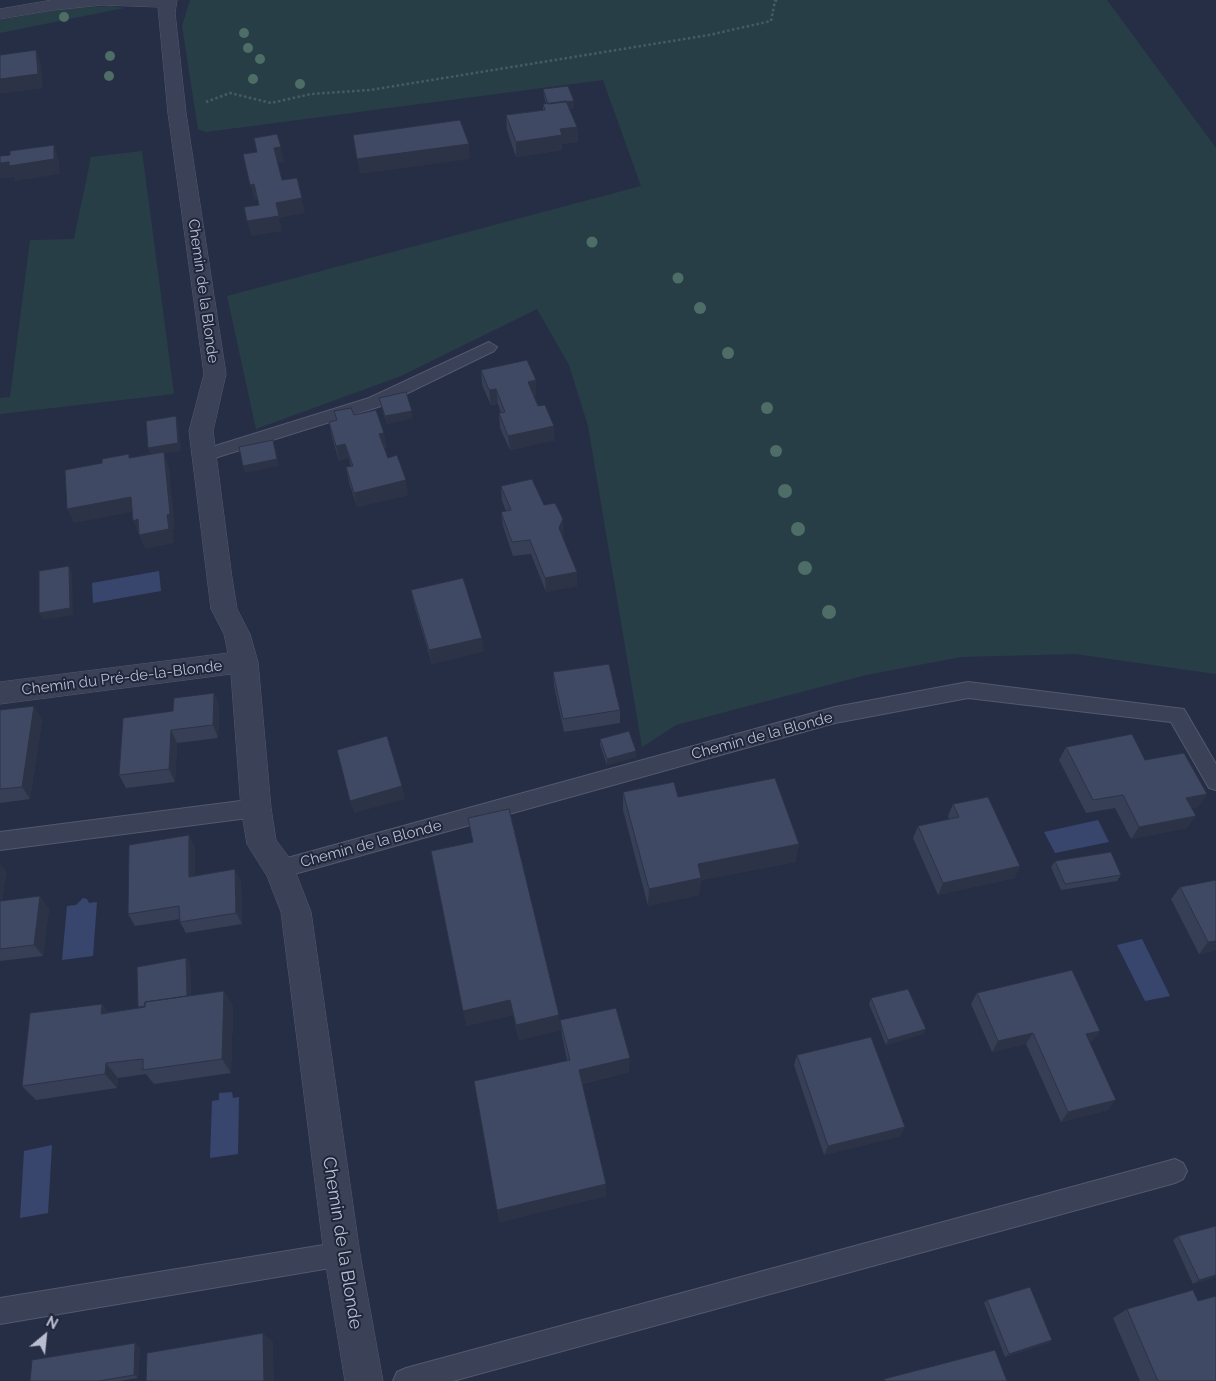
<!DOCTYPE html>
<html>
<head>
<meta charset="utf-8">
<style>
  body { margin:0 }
  #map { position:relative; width:1216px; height:1381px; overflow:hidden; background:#262e46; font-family:Raleway,sans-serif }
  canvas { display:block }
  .north { position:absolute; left:20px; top:1311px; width:50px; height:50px; -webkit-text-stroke:4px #1f263b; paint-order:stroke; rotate:28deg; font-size:14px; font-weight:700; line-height:20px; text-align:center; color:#b9bdcf }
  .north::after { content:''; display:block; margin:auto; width:18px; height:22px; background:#b9bdcf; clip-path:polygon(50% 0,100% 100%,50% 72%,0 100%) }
</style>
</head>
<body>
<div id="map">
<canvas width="1216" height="1381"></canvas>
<div class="north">N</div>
</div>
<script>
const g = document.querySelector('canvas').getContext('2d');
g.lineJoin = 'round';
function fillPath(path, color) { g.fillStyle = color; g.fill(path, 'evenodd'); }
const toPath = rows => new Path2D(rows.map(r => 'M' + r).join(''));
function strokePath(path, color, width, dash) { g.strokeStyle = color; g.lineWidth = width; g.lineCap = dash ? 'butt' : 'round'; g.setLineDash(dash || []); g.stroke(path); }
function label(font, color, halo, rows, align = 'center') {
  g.font = font + ' Raleway,sans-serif'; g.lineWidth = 4; g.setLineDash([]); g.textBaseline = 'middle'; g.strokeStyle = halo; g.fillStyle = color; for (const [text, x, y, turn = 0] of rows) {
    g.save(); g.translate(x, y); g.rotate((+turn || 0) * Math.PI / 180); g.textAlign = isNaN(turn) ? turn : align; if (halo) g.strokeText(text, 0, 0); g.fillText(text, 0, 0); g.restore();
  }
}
const green = toPath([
  [190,0,1107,0,1216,148,1216,674,1075,654,961,657,866,675,676,725,642,747,588,426,569,365,537,309,401,376,256,429,227,296,641,186,603,80,206,132,198,129,182,26],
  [112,6,124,8,0,33,0,20,60,9],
  [142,151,174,394,0,414,0,398,10,397,30,240,74,239,91,157]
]);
const water = toPath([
  [159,571,161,591,93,603,92,583],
  [1098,820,1109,842,1055,853,1044,832],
  [83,898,87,899,89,903,97,902,93,956,62,960,67,906,76,905],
  [1142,939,1170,996,1145,1001,1117,945],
  [232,1092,233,1098,239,1097,238,1154,210,1158,212,1101,219,1100,219,1093],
  [52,1145,48,1213,20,1218,24,1151]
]);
const path = toPath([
  [206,102,230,93,271,103,311,94,370,90,709,35,771,21,775,1,779,0]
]);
const service = toPath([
  [489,342,497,347,494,351,381,406,205,461,199,459,197,455,199,451,369,398,489,342],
  [968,682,1184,709,1216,764,1216,790,1209,788,1171,722,968,698,835,723,280,878,273,875,270,869,273,863,280,860,835,707,968,682],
  [256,799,263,802,266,808,263,814,256,817,0,850,0,832,256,799],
  [1175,1159,1183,1163,1187,1171,1183,1179,1175,1183,453,1381,393,1381,397,1372,406,1368,1175,1159],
  [342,1242,351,1245,354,1254,351,1263,342,1266,0,1324,0,1298,342,1242]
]);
const minor = toPath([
  [52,0,177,0,175,13,186,113,226,374,213,431,232,578,237,609,250,634,258,662,271,808,276,840,291,860,311,912,360,1254,383,1381,345,1381,324,1254,281,912,267,876,247,844,241,808,231,674,0,704,0,682,228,653,224,634,211,609,189,431,204,374,168,113,158,7,103,5,53,10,0,19,0,9,52,0]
]);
const trees = [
  [64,17,5],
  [244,33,5],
  [248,48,5],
  [110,56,5],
  [260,59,5],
  [109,76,5],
  [253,79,5],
  [300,84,5],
  [592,242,5.5],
  [678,278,5.5],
  [700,308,6],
  [728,353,6],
  [767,408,6],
  [776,451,6],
  [785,491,7],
  [798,529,7],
  [805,568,7],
  [829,612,7]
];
const wall = toPath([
  [543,89,574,108,569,109,577,127,578,142,562,144,562,150,516,157,507,130,506,115,543,110,543,104,546,104,544,96],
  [481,370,536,380,536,395,534,396,555,440,510,450,500,428,499,413,501,413,498,404,491,405,482,385],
  [379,398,413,418,387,424,381,406],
  [334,411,354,415,387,448,384,448,388,458,408,495,357,507,349,482,346,467,351,466,349,458,339,461,332,437,329,422,336,420],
  [501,486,564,534,562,537,577,572,577,586,546,592,531,554,513,556,503,526,501,512,506,511,502,501],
  [411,590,484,651,432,664,414,604],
  [553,672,620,710,620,723,564,732,554,686],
  [214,693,219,706,218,738,177,743,175,782,126,788,119,775,173,711],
  [0,710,42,720,30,799,0,803],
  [600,739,636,757,607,765,600,745],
  [1066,747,1145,760,1207,794,1198,807,1192,808,1187,828,1131,839,1115,808,1086,813,1059,760],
  [623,792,678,797,799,844,795,862,701,880,699,895,648,906,623,810],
  [953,804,1020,866,1014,878,938,895,913,838,918,826,949,819,948,816],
  [468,818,561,1030,519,1040,513,1015,466,1026,473,842],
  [189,835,195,848,195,876,241,881,242,924,186,933,180,922,180,919,135,926,128,914],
  [1055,861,1121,875,1117,881,1061,890,1051,867],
  [0,864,6,872,2,901,49,908,43,956,0,961],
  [1180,887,1216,950,1199,954,1171,899],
  [186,958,190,963,191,996,224,991,233,1007,231,1073,154,1084,146,1074,118,1078,117,1088,36,1100,22,1086,102,1004,108,1012,139,1008,138,1007],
  [977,993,1100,1031,1092,1041,1089,1042,1108,1110,1061,1122,1026,1044,992,1052,971,1004],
  [871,998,926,1029,923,1034,886,1045,869,1004],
  [560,1020,629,1072,582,1084,606,1196,500,1222,497,1210,567,1060,562,1036],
  [797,1055,905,1127,900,1136,824,1155,794,1065],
  [1178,1236,1216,1277,1193,1284,1173,1240],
  [987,1300,1052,1340,1048,1343,1005,1357,984,1303],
  [1198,1301,1216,1381,1140,1381,1113,1318,1127,1309],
  [140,1346,138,1378,120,1381,30,1381]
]);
const shadedWall = toPath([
  [36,50,41,64,43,88,0,94,0,79],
  [574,101,574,108,549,111,548,104],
  [577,127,578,142,562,144,562,150,516,157,516,142,560,129],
  [469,144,470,159,360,174,357,159],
  [54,145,59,160,60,174,15,181,14,177,0,179,0,163],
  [281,147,284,162,277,163,274,148],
  [254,184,258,199,254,200,250,185],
  [302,198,305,213,279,218,282,231,251,236,247,221,276,203],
  [536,380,536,395,529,397,528,382],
  [496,389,498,404,491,405,489,390],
  [412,411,413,418,387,424,385,416],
  [176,416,178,423,181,451,164,453,169,467,175,529,173,529,174,543,145,549,133,521,151,456,148,448],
  [554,426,555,440,510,450,508,436],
  [384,433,387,448,382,449,379,434],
  [273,440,279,466,245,473,243,466],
  [345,444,349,458,339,461,336,446],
  [406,480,408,495,357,507,354,493],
  [131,497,137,511,74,523,67,509],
  [563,519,564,534,560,543,559,528],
  [69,566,72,573,73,615,43,620,39,613],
  [577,572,577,586,546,592,545,578],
  [482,638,484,651,432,664,429,650],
  [214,693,219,706,218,738,213,725],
  [34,706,42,720,30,799,22,787],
  [171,730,177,743,175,782,169,769],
  [636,751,636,757,607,765,607,759],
  [402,786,405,799,354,813,350,801],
  [1207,794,1198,807,1178,811,1186,798],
  [1196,816,1187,828,1131,839,1139,827],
  [189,835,195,848,195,889,189,877],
  [799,844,795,862,701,880,699,895,648,906,649,889,698,864],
  [0,864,6,872,0,914],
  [1020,866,1014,878,938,895,943,883],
  [235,869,241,881,242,924,236,913],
  [40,896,49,908,43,956,34,945],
  [1216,941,1216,950,1199,954,1208,942],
  [186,958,190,963,191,1003,187,998],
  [224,991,233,1007,231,1073,222,1059],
  [510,1000,513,1015,466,1026,463,1011],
  [102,1004,113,1019,101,1014],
  [559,1015,561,1030,519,1040,516,1025],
  [926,1029,923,1034,886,1045,888,1040],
  [1100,1031,1092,1041,1078,1044,1086,1034],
  [1033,1033,1026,1044,992,1052,998,1041],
  [630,1058,629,1072,580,1084,579,1070],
  [106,1063,118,1078,117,1088,105,1074],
  [1116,1100,1108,1110,1061,1122,1068,1112],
  [905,1127,900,1136,824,1155,828,1146],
  [606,1184,606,1196,500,1222,497,1210],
  [1216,1275,1216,1277,1193,1284,1199,1280],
  [263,1333,273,1342,274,1381,264,1381],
  [1052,1340,1048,1343,1005,1357,1009,1354],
  [135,1343,140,1346,138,1378,134,1375]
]);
const building = toPath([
  [36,50,38,74,0,79,0,55,36,50],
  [568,86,574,101,548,104,543,89,568,86],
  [566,101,577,127,560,129,562,135,516,142,506,115,545,110,543,104,566,101],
  [460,120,469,144,357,159,353,135,460,120],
  [277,134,281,147,274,148,282,180,297,178,302,198,276,203,279,216,247,221,244,207,259,205,254,184,250,185,243,154,257,152,254,138,277,134],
  [54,145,54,159,9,166,9,162,0,163,0,156,10,155,10,151,54,145],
  [527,360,536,380,528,382,538,406,545,405,554,426,508,436,499,413,505,412,496,389,489,390,481,370,527,360],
  [406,392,412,411,385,416,379,398,406,392],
  [351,408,354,415,376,410,384,433,379,434,388,458,397,455,406,480,354,493,346,467,353,466,345,444,336,446,329,422,337,420,334,411,351,408],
  [176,416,178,443,148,448,146,421,176,416],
  [273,440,277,459,243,466,239,447,273,440],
  [164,452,170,514,167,515,169,529,139,535,138,519,133,521,131,497,67,509,65,470,102,463,102,459,129,454,129,458,164,452],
  [532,479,544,505,555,503,563,519,559,528,577,572,545,578,530,540,512,542,501,512,511,510,501,486,532,479],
  [69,566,70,608,39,613,39,571,69,566],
  [463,578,482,638,429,650,411,590,463,578],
  [609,664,620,710,563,719,553,672,609,664],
  [214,693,213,725,171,730,169,769,119,775,123,718,173,711,174,698,214,693],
  [34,706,22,787,0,789,0,710,34,706],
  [629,731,636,751,607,759,600,739,629,731],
  [1132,734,1145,760,1184,753,1207,794,1186,798,1196,816,1139,827,1123,795,1093,800,1066,747,1132,734],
  [387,736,402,786,350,801,337,750,387,736],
  [775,778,799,844,698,864,701,878,649,889,623,792,674,782,678,797,775,778],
  [988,797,1020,866,943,883,918,826,959,817,953,804,988,797],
  [509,809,559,1015,516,1025,510,1000,463,1011,431,851,473,842,468,818,509,809],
  [189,835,189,877,235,869,236,913,180,922,179,906,128,914,129,845,189,835],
  [1111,852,1121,875,1065,884,1055,861,1111,852],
  [1216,880,1216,941,1208,942,1180,887,1216,880],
  [40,896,34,945,0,949,0,901,40,896],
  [186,958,187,996,145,1002,145,1006,138,1007,137,967,186,958],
  [1072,970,1100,1031,1086,1034,1116,1100,1068,1112,1033,1033,998,1041,977,993,1072,970],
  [908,989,926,1029,888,1040,871,998,908,989],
  [224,991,222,1059,143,1070,143,1059,106,1063,105,1074,22,1086,30,1013,102,1004,101,1014,145,1007,145,1002,224,991],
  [616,1008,630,1058,579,1070,606,1184,497,1210,474,1081,570,1060,560,1020,616,1008],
  [871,1037,905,1127,828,1146,797,1055,871,1037],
  [1216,1226,1216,1275,1199,1280,1178,1236,1216,1226],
  [1030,1287,1052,1340,1009,1354,987,1300,1030,1287],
  [1193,1290,1198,1301,1216,1296,1216,1381,1158,1381,1127,1309,1193,1290],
  [263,1333,264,1381,146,1381,147,1353,263,1333],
  [135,1343,134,1375,99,1381,30,1381,32,1360,135,1343],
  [995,1350,1007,1381,885,1381,884,1379,995,1350]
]);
const streetNames = [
  ["Chemin de la Blonde",203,291,82],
  ["Chemin du Pré-de-la-Blonde",122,678,-7],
  ["Chemin de la Blonde",762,736,-15],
  ["Chemin de la Blonde",371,844,-15]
];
const nearStreetnames = [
  ["Chemin de la Blonde",342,1243,81]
];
fillPath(green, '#283e47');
fillPath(water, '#38466e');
strokePath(service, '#53596d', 2);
strokePath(minor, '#53596d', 1);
strokePath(path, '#465c63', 2.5, [2.5, 2.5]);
fillPath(service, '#3b4156');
fillPath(minor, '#3b4156');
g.fillStyle = '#4e6d67';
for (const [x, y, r] of trees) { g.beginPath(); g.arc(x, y, r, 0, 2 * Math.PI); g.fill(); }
fillPath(wall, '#363f56');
fillPath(shadedWall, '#2c3346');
fillPath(building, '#3f4964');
strokePath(building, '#2c3346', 1);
label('15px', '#b9bdcf', '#1f263b', streetNames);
label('18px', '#b9bdcf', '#1f263b', nearStreetnames);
</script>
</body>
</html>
